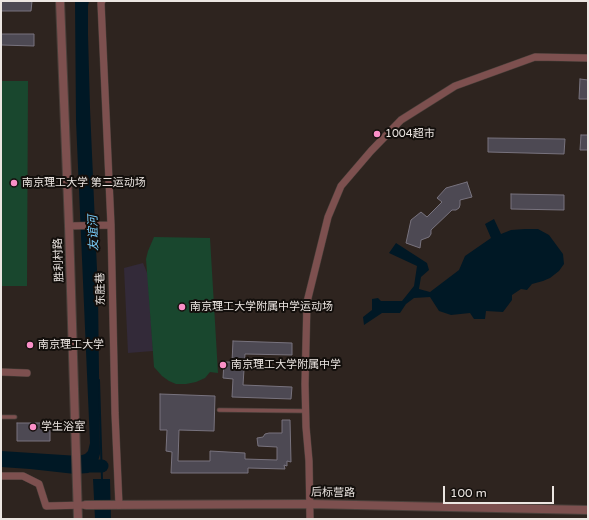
<!DOCTYPE html>
<html>
<head>
<meta charset="utf-8">
<style>
  body { margin:0 }
  #map { position:relative; width:589px; height:520px; overflow:hidden; background:#2e241f; font-family:"Varela Round",sans-serif }
  canvas { display:block }
  .frame { position:absolute; inset:0; border:2px solid #ece6e2; pointer-events:none }
  .scale { position:absolute; left:443px; top:486px; width:111px; height:18px; box-sizing:border-box; border:2px solid #ece6e2; border-top:0; padding-left:5px; font-size:12px; line-height:14px; white-space:nowrap; color:#ece6e2; -webkit-text-stroke:3px #130f0c; paint-order:stroke }
</style>
</head>
<body>
<div id="map">
<canvas width="589" height="520"></canvas>
<div class="frame"></div>
<div class="scale">100 m</div>
</div>
<script>
const g = document.querySelector('canvas').getContext('2d');
g.lineJoin = 'round';
function fillPath(path, color) { g.fillStyle = color; g.fill(path, 'evenodd'); }
const toPath = rows => new Path2D(rows.map(r => 'M' + r).join(''));
function strokePath(path, color, width, dash) { g.strokeStyle = color; g.lineWidth = width; g.lineCap = dash ? 'butt' : 'round'; g.setLineDash(dash || []); g.stroke(path); }
function label(font, color, halo, rows, align = 'center') {
  g.font = font + ' "Varela Round","Noto Sans SC",sans-serif'; g.lineWidth = 4; g.setLineDash([]); g.textBaseline = 'middle'; g.strokeStyle = halo; g.fillStyle = color; for (const [text, x, y, turn = 0] of rows) {
    g.save(); g.translate(x, y); g.rotate((+turn || 0) * Math.PI / 180); g.textAlign = isNaN(turn) ? turn : align; if (halo) g.strokeText(text, 0, 0); g.fillText(text, 0, 0); g.restore();
  }
}
const commercial = toPath([
  [143,263,148,275,153,351,128,353,124,268]
]);
const green = toPath([
  [1,81,28,81,27,286,1,286],
  [154,237,210,238,218,373,210,372,205,378,196,382,186,384,176,384,169,381,162,376,154,367,146,259,148,251]
]);
const water = toPath([
  [75,1,89,1,88,6,88,35,90,108,98,293,100,454,97,465,92,470,88,473,75,474,30,469,1,467,1,451,79,456,85,454,88,451,90,443,76,121],
  [494,219,501,234,511,230,525,229,538,229,549,235,563,254,564,264,559,271,550,278,543,281,532,284,527,290,521,289,512,295,512,300,503,312,486,311,485,319,474,319,470,313,451,315,439,311,430,297,414,298,406,304,400,313,382,313,364,325,363,317,372,310,372,299,378,298,381,301,402,301,414,286,417,266,389,253,396,243,427,263,429,270,421,277,419,289,430,292,459,270,465,256,491,238,485,224],
  [93,479,110,479,111,519,95,519]
]);
const stream = toPath([
  [99,380,102,480]
]);
const river = toPath([
  [79,466,102,466]
]);
const building = toPath([
  [1,1,32,1,31,11,1,11,1,1],
  [1,34,34,34,34,46,1,45,1,34],
  [580,79,588,80,588,99,579,99,580,79],
  [581,135,588,135,588,150,580,150,581,135],
  [488,138,565,139,564,154,488,152,488,138],
  [467,182,472,197,460,200,460,205,459,208,456,210,452,210,431,230,431,234,429,237,421,240,420,248,406,243,411,220,421,212,427,217,442,202,437,198,446,188,467,182],
  [511,194,564,195,564,210,511,209,511,194],
  [233,341,292,343,292,355,245,354,243,385,292,387,291,399,232,397,233,379,223,378,224,362,232,362,233,341],
  [160,394,215,396,214,431,179,430,178,461,210,461,210,451,245,453,245,459,277,460,277,447,258,446,257,438,263,437,265,434,269,433,282,433,282,420,290,420,291,462,287,461,287,466,284,465,285,469,248,468,248,473,171,473,172,452,166,451,167,430,160,430,160,394],
  [17,423,50,423,50,441,17,441,17,423]
]);
const service = toPath([
  [219,410,305,411],
  [1,417,15,417]
]);
const minor = toPath([
  [102,1,101,3,111,225,115,413,119,505],
  [69,226,111,225],
  [1,372,27,373],
  [1,476,23,476,39,484,46,506,86,505],
  [310,519,309,461,306,427,305,384,307,302,328,217,341,186,371,151,401,120,455,86,535,57,588,58]
]);
const tertiary = toPath([
  [60,1,69,226,78,519],
  [86,505,309,504,588,510]
]);
const markers = [
  [377,134,4,"#fa8fc7"],
  [14,183,4,"#fa8fc7"],
  [182,307,4,"#fa8fc7"],
  [30,345,4,"#fa8fc7"],
  [223,365,4,"#fa8fc7"],
  [33,427,4,"#fa8fc7"]
];
const poiNames = [
  ["1004超市",385,134],
  ["南京理工大学 第二运动场",22,183],
  ["南京理工大学附属中学运动场",190,307],
  ["南京理工大学",38,345],
  ["南京理工大学附属中学",231,365],
  ["学生浴室",41,427]
];
const streetNames = [
  ["胜利村路",59,260,-92],
  ["东胜巷",101,289,-91],
  ["后标营路",333,493,1]
];
const waterNames = [
  ["友谊河",94,233,-92]
];
fillPath(commercial, '#332a39');
fillPath(green, '#19472e');
fillPath(water, '#001825');
strokePath(stream, '#001825', 2);
strokePath(river, '#001825', 13);
fillPath(building, '#4d4953');
strokePath(building, '#78737e', 1);
strokePath(service, '#493f3a', 5);
strokePath(minor, '#493f3a', 8);
strokePath(tertiary, '#493f3a', 10);
strokePath(service, '#7d504f', 3.5);
strokePath(minor, '#7d504f', 7);
strokePath(tertiary, '#7d504f', 8);
for (const [x, y, r, color] of markers) { const dot = new Path2D(); dot.arc(x, y, r, 0, 2 * Math.PI); g.fillStyle = color; g.fill(dot); strokePath(dot, '#130f0c', 1.5); }
label('11px', '#ece6e2', '#130f0c', poiNames, 'left');
label('11px', '#ece6e2', '#130f0c', streetNames);
label('italic 12px', '#77cbf8', '#130f0c', waterNames);
</script>
</body>
</html>
